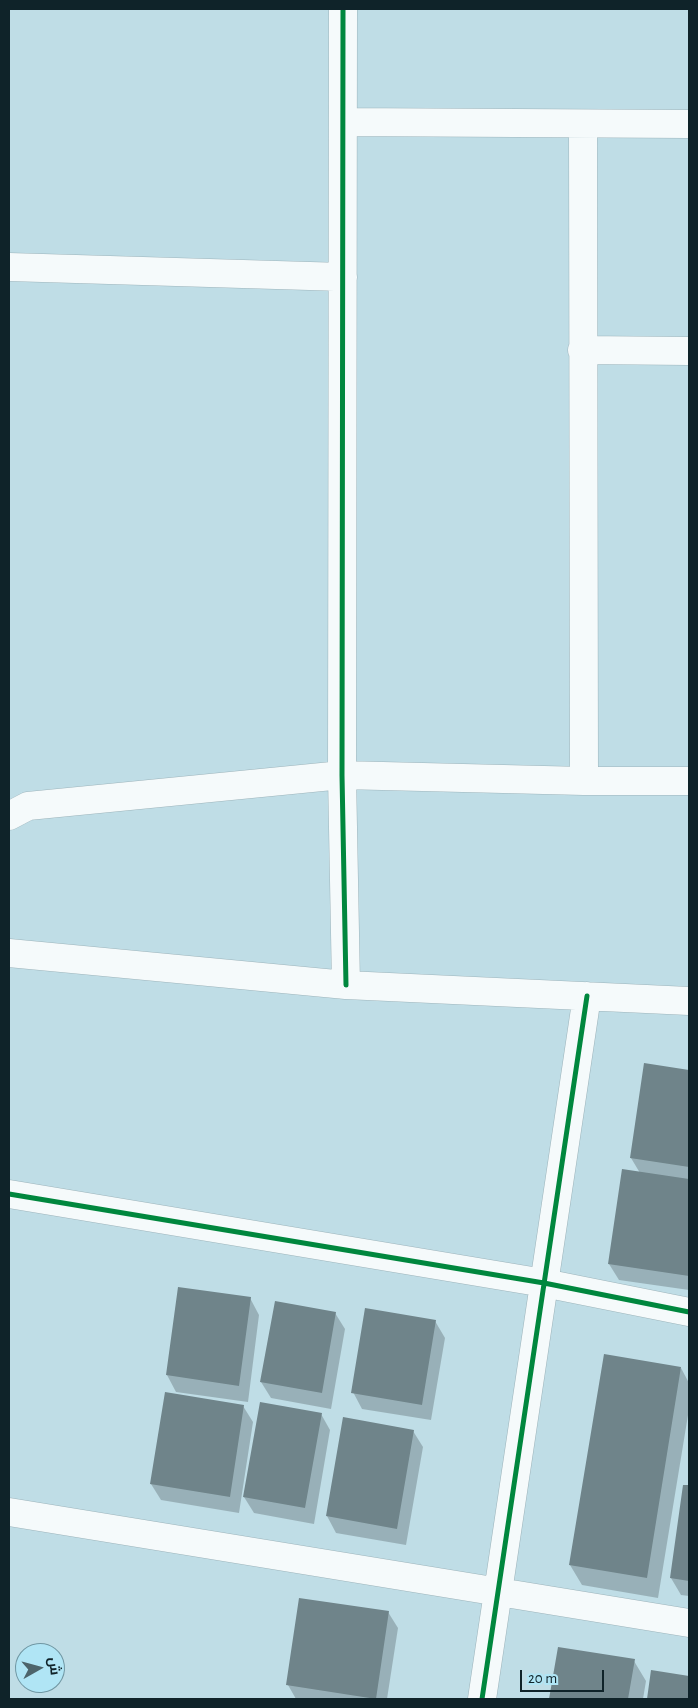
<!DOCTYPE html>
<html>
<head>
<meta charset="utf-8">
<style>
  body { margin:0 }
  #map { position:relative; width:698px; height:1708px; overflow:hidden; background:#bfdde6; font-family:"Alegreya Sans",Cairo,sans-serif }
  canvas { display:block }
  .frame { position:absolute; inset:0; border:10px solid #0f2329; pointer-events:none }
  .north { position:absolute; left:15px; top:1643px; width:50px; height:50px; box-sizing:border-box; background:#b0e5f5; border:1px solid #7097a3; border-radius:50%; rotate:83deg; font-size:14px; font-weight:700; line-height:20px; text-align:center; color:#0f2329 }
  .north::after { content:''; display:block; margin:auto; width:18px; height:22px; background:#4d646b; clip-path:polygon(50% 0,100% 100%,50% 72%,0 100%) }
  .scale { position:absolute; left:520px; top:1670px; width:84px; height:22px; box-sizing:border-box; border:2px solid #0f2329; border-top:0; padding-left:6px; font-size:15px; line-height:18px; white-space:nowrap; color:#0f2329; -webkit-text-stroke:4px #b0e5f5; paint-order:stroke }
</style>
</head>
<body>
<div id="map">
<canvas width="698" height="1708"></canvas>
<div class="frame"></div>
<div class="north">ش</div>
<div class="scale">20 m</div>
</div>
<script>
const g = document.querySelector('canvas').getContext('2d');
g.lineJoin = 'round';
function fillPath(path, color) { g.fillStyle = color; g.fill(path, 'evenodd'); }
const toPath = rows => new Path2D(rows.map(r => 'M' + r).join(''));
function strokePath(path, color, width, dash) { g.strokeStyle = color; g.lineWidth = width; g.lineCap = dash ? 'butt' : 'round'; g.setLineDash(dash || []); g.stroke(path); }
const shadow = toPath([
  [645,1065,689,1071,689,1290,619,1280,609,1264,640,1173,631,1158],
  [179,1288,250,1298,259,1315,248,1402,176,1392,167,1375],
  [335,1313,345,1329,331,1409,271,1398,261,1382],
  [435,1321,445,1338,431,1420,362,1409,353,1392],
  [681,1368,689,1383,689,1409,658,1598,582,1585,570,1565],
  [243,1406,253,1422,239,1513,161,1500,151,1484],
  [321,1414,330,1430,314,1524,254,1513,244,1497],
  [344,1418,413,1431,423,1447,406,1545,336,1533,327,1516],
  [684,1486,689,1487,689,1596,681,1595,671,1578],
  [388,1612,398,1628,387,1699,296,1699,288,1685],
  [559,1648,634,1661,646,1681,643,1699,550,1699],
  [652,1671,689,1677,689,1699,648,1699]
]);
const building = toPath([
  [644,1063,689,1070,689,1167,630,1158],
  [622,1169,689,1179,689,1276,608,1264],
  [178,1287,251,1297,239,1386,166,1375],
  [275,1301,336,1312,322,1393,260,1382],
  [365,1308,436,1320,422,1405,351,1393],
  [604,1354,681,1367,647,1578,569,1565],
  [165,1392,244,1405,230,1497,150,1484],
  [260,1402,322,1413,305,1508,243,1497],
  [343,1417,414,1430,397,1529,326,1516],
  [683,1485,689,1485,689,1581,670,1578],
  [299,1598,389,1611,376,1699,286,1685],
  [558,1647,635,1659,628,1699,549,1699],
  [651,1670,689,1676,689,1699,647,1699]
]);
const minor = toPath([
  [343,9,342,775,346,985],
  [343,122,689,124],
  [583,124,584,781],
  [9,267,343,277],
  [582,350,689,351],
  [9,816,28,806,342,775,584,781,689,781],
  [9,953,346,985,689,1001],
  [9,1194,544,1283,689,1312],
  [9,1512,689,1623],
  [482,1699,587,996]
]);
const cycleway = toPath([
  [343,9,342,775,346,985],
  [9,1194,544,1283,689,1312],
  [482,1699,587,996]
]);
fillPath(shadow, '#0003');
fillPath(building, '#6f848a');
strokePath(minor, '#9db4bb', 29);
strokePath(minor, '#f5fafb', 28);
strokePath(cycleway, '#00873e', 5);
</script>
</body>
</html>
